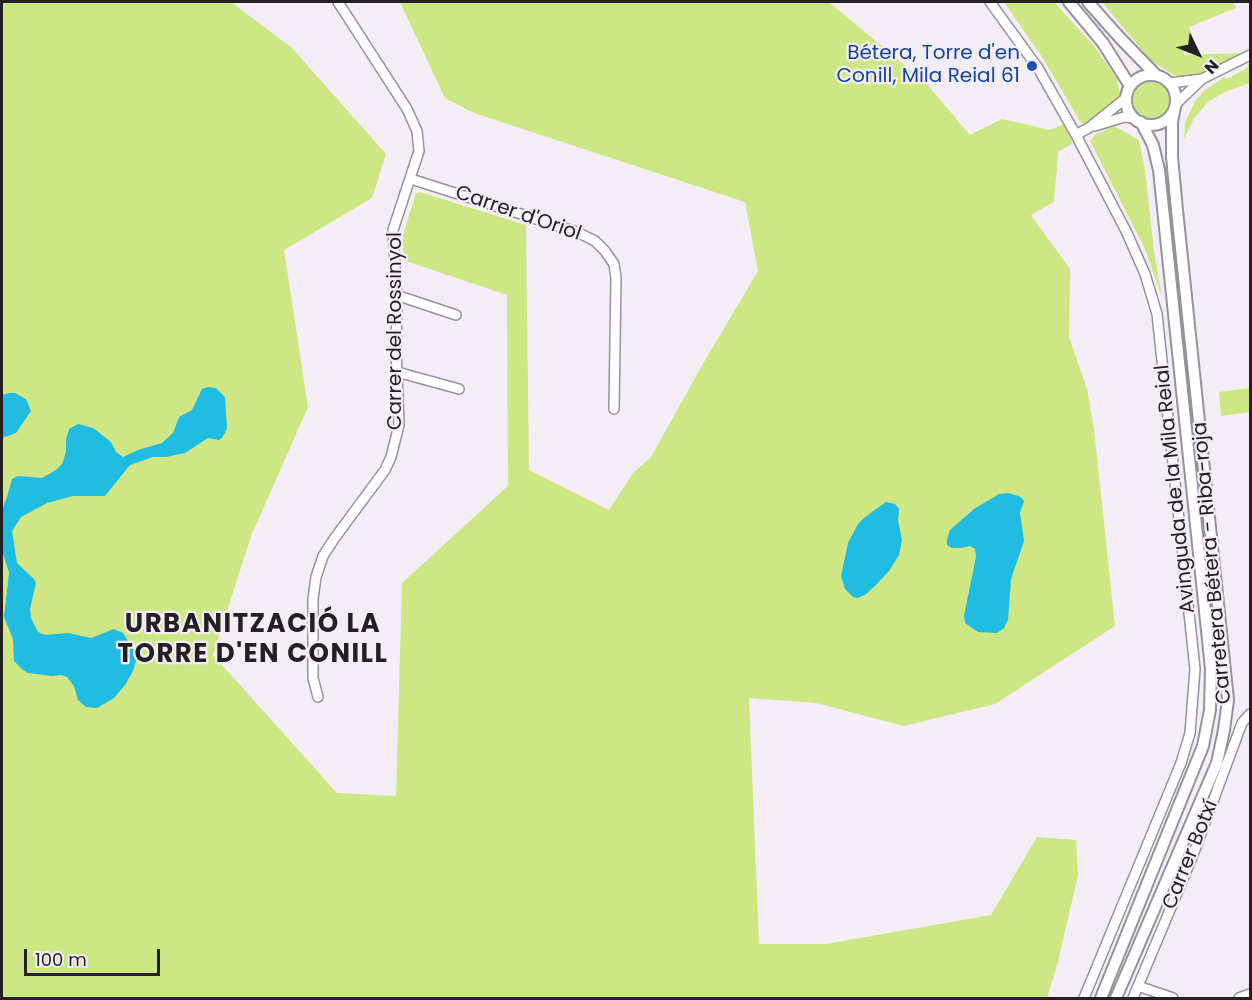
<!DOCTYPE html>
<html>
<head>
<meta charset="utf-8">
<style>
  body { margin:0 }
  #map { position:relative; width:1252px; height:1000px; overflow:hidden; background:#f3eef6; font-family:Poppins,sans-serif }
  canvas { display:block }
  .frame { position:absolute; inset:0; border:3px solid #222023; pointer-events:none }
  .north { position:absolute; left:1168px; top:24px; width:60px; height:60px; -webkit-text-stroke:4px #f3eef6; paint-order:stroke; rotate:133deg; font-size:16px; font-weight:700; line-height:24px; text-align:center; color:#222023 }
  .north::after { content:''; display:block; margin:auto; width:21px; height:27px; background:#222023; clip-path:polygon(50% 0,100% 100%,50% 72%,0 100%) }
  .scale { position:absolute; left:24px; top:949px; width:136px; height:27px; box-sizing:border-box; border:3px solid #222023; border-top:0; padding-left:8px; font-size:18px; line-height:21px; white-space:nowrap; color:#222023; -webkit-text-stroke:4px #f3eef6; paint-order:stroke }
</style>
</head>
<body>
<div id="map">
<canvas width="1252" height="1000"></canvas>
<div class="frame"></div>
<div class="north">N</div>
<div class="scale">100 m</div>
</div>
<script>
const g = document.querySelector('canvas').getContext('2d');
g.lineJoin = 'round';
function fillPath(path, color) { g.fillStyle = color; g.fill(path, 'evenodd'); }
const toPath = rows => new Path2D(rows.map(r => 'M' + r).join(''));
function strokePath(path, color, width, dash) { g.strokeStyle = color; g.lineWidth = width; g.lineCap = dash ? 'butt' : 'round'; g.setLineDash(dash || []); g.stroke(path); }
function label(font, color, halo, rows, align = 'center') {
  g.font = font + ' Poppins,sans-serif'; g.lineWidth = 4.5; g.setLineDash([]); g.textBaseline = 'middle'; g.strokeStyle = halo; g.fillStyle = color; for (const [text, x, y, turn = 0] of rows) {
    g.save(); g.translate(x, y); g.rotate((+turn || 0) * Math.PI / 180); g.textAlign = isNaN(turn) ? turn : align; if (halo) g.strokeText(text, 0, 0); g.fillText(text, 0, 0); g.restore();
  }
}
const green = toPath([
  [2,2,231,2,292,48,386,154,372,198,284,250,308,407,251,536,213,655,337,793,396,796,402,583,508,486,507,295,403,260,403,235,416,193,420,192,526,225,529,470,609,510,633,473,651,457,704,362,758,271,745,202,474,113,445,98,400,2,829,2,926,83,970,135,1002,119,1050,130,1064,124,1073,143,1058,152,1054,202,1031,215,1070,269,1069,337,1087,389,1094,429,1115,626,995,704,904,726,816,703,749,698,759,944,826,944,991,915,1037,837,1076,840,1078,875,1058,962,1047,998,2,998],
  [1004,2,1054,2,1095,47,1117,79,1120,94,1112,108,1084,124,1081,123,1042,57],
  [1102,2,1233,2,1236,8,1189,27,1196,46,1188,48,1185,50,1184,55,1245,53,1203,73,1189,77,1177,77,1151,61],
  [1250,62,1250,83,1225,92,1208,102,1194,118,1184,139,1185,123,1195,101,1204,91,1224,77,1227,79,1247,68],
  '1133 100a18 18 0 1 1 36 0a18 18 0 1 1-36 0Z',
  [1114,126,1139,140,1145,169,1154,251,1162,297,1144,247,1090,141,1095,135],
  [1250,388,1250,412,1221,416,1219,392]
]);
const water = toPath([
  [208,387,216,388,225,397,227,429,222,438,219,440,208,438,185,453,166,457,153,457,130,465,105,496,73,496,47,503,21,517,12,531,17,563,34,579,36,583,30,609,31,618,38,632,45,635,68,633,91,638,114,629,123,633,136,653,137,657,133,671,125,685,114,698,97,708,86,707,78,700,74,686,67,677,61,675,52,676,28,673,23,670,14,661,13,639,4,617,9,572,2,551,2,510,7,497,12,479,18,476,42,478,56,470,62,464,66,452,66,440,69,429,78,424,93,428,111,442,116,452,123,457,138,450,162,443,173,433,179,417,192,410,202,389],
  [10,393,15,393,26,399,31,411,16,433,2,438,2,395],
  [1009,493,1021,497,1024,501,1020,513,1024,541,1011,579,1008,620,1004,628,997,633,978,632,965,623,964,616,976,557,975,549,970,546,961,548,952,548,947,545,947,539,950,530,974,509,999,494],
  [886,502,895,504,899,509,898,520,902,540,899,555,889,571,877,584,866,594,858,598,853,597,845,589,841,576,848,543,858,524,865,517]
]);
const minor = toPath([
  [990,2,1038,68,1076,135,1127,233,1145,274,1157,314,1195,669,1190,733,1181,763,1084,998],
  [1170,83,1202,79],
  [1176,104,1202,79,1250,55],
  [1095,126,1124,117,1134,118],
  [1076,135,1090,127,1126,98],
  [411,179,577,232,595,241,605,251,614,264,616,278,614,409],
  [396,295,456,315],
  [397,372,459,389],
  [318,697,313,678,313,599,316,577,323,556,334,539,385,470,391,457,399,425,396,348,397,301,393,230,419,151,417,131,407,109,338,2],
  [1138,986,1173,998],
  [1133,998,1193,855,1242,723,1250,714],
  [1239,998,1250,994]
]);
const major = toPath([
  [1069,2,1103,43,1130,86],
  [1088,2,1120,38,1156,75],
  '1126 100a25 25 0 1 1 50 0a25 25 0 1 1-50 0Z',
  [1101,998,1203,746,1210,710,1211,669,1159,170,1153,145,1141,122],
  [1116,998,1217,763,1224,730,1228,700,1177,210,1172,157,1172,122,1175,107]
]);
const markers = [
  [1032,66,6,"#1a4fb4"]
];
const transitNames = [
  ["Bétera, Torre d'en",1020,54],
  ["Conill, Mila Reial 61",1020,77]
];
const streetNames = [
  ["Carrer d'Oriol",518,214,19],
  ["Carrer del Rossinyol",396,331,-90],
  ["Avinguda de la Mila Reial",1176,489,-96],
  ["Carretera Bétera - Riba-roja",1213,563,-95],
  ["Carrer Botxí",1191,855,-68]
];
const districtNames = [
  ["URBANITZACIÓ LA",253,625],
  ["TORRE D'EN CONILL",253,655]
];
fillPath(green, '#cee684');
fillPath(water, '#20bce1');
strokePath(minor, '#97929a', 12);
strokePath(major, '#97929a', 14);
strokePath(minor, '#fff', 9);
strokePath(major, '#fff', 10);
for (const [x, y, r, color] of markers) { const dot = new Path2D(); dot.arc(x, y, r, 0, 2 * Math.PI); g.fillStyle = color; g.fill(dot); strokePath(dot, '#f3eef6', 2); }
label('20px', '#164399', '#f3eef6', transitNames, 'right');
label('20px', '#222023', '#f3eef6', streetNames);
g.letterSpacing = '1.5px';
label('bold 26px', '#222023', '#f3eef6', districtNames);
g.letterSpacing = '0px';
</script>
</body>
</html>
